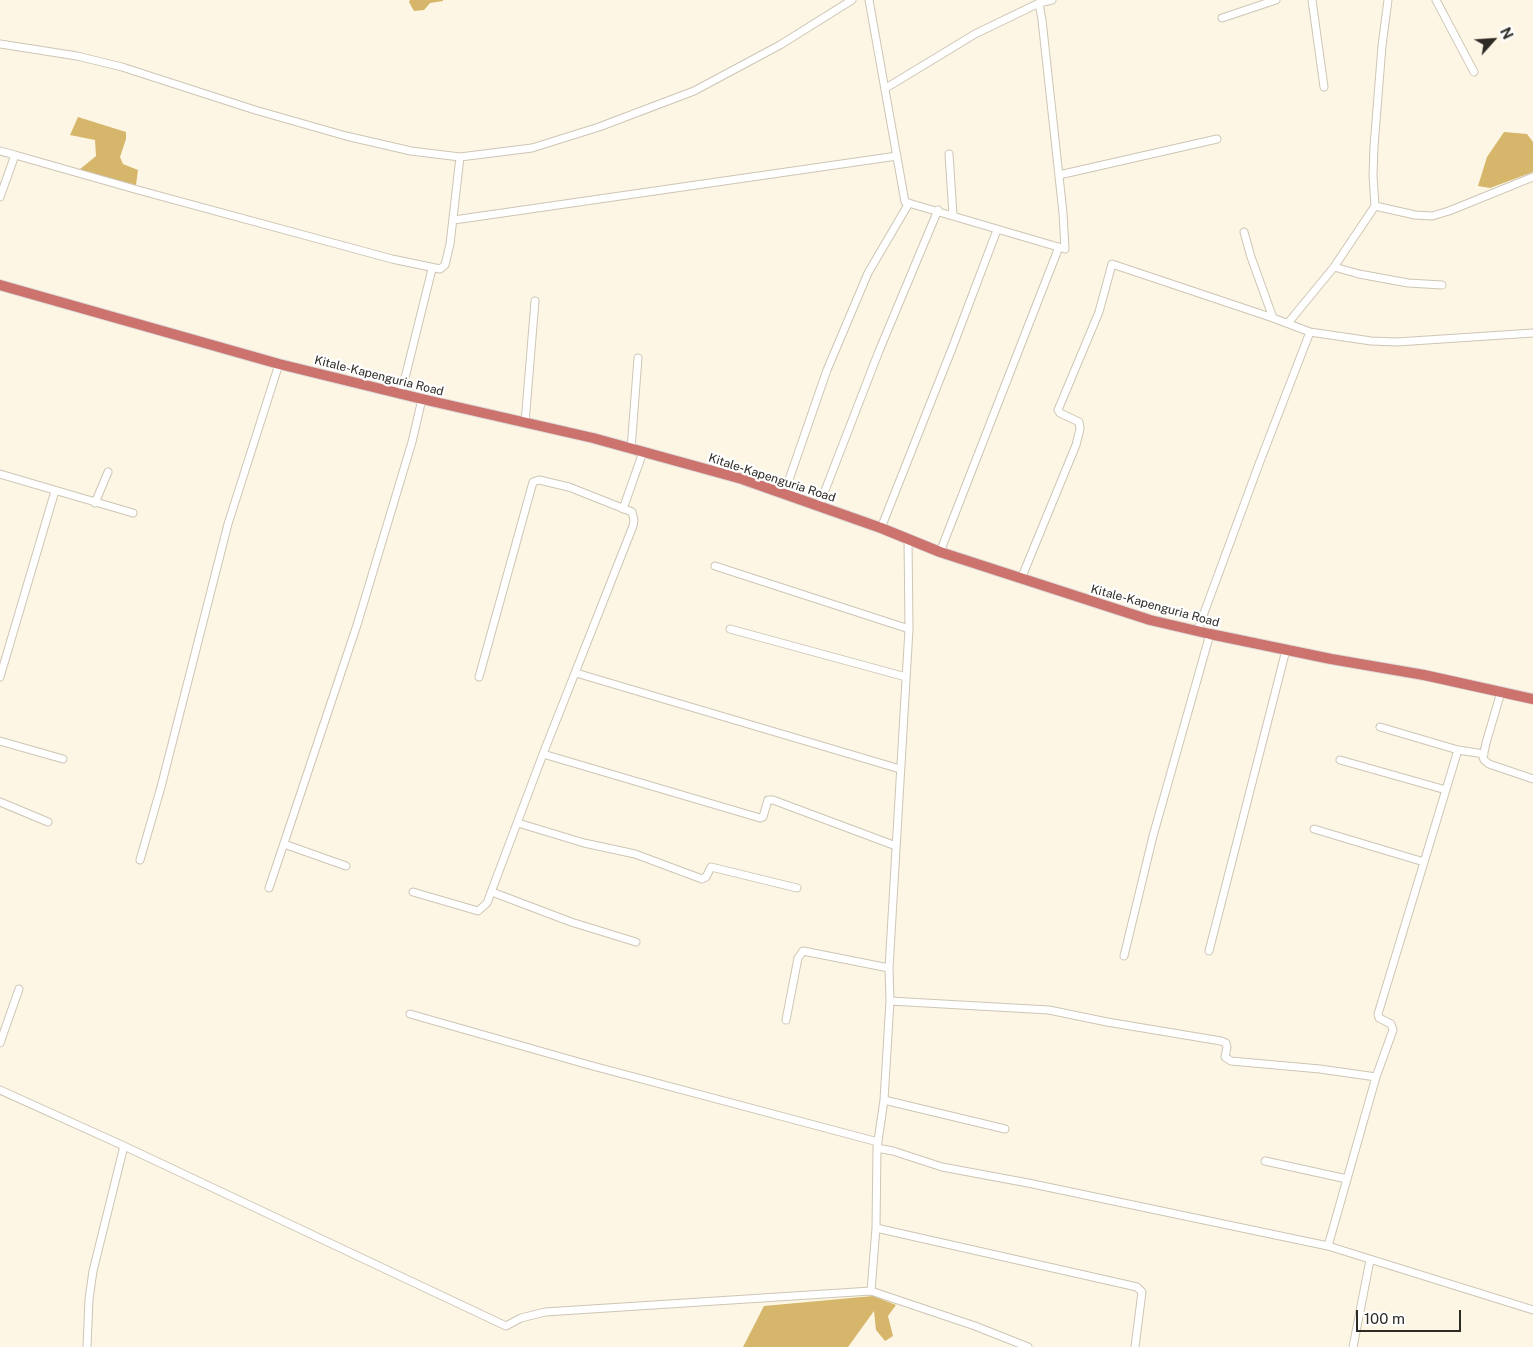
<!DOCTYPE html>
<html>
<head>
<meta charset="utf-8">
<style>
  body { margin:0 }
  #map { position:relative; width:1533px; height:1347px; overflow:hidden; background:#fef6e4; font-family:"Public Sans",sans-serif }
  canvas { display:block }
  .north { position:absolute; left:1468px; top:15px; width:50px; height:50px; -webkit-text-stroke:4px #fff; paint-order:stroke; rotate:64deg; font-size:14px; font-weight:700; line-height:20px; text-align:center; color:#2e2b25 }
  .north::after { content:''; display:block; margin:auto; width:18px; height:22px; background:#2e2b25; clip-path:polygon(50% 0,100% 100%,50% 72%,0 100%) }
  .scale { position:absolute; left:1356px; top:1310px; width:105px; height:22px; box-sizing:border-box; border:2px solid #2e2b25; border-top:0; padding-left:6px; font-size:15px; line-height:18px; white-space:nowrap; color:#2e2b25; -webkit-text-stroke:4px #fff; paint-order:stroke }
</style>
</head>
<body>
<div id="map">
<canvas width="1533" height="1347"></canvas>
<div class="north">N</div>
<div class="scale">100 m</div>
</div>
<script>
const g = document.querySelector('canvas').getContext('2d');
g.lineJoin = 'round';
function fillPath(path, color) { g.fillStyle = color; g.fill(path, 'evenodd'); }
const toPath = rows => new Path2D(rows.map(r => 'M' + r).join(''));
function strokePath(path, color, width, dash) { g.strokeStyle = color; g.lineWidth = width; g.lineCap = dash ? 'butt' : 'round'; g.setLineDash(dash || []); g.stroke(path); }
function label(font, color, halo, rows, align = 'center') {
  g.font = font + ' "Public Sans",sans-serif'; g.lineWidth = 4.5; g.setLineDash([]); g.textBaseline = 'middle'; g.strokeStyle = halo; g.fillStyle = color; for (const [text, x, y, turn = 0] of rows) {
    g.save(); g.translate(x, y); g.rotate((+turn || 0) * Math.PI / 180); g.textAlign = isNaN(turn) ? turn : align; if (halo) g.strokeText(text, 0, 0); g.fillText(text, 0, 0); g.restore();
  }
}
const forest = toPath([
  [410,0,443,0,443,1,430,3,424,10,414,11,409,2],
  [78,117,126,132,126,139,120,157,123,164,138,170,136,185,79,170,96,156,95,140,70,135],
  [1504,132,1527,134,1533,142,1533,172,1490,188,1478,186,1487,157],
  [873,1296,896,1305,888,1316,893,1336,885,1341,876,1330,874,1311,848,1347,743,1347,764,1306]
]);
const minor = toPath([
  [869,0,905,202,1065,249,1063,213,1042,20,1039,3,1052,0],
  [1312,0,1324,87],
  [1436,0,1474,72],
  [1222,18,1276,0],
  [0,44,77,56,122,67,255,110,346,136,411,151,460,157,532,148,599,127,694,91,780,45,852,0],
  [886,88,975,34,1039,3],
  [0,151,15,155],
  [949,154,953,215],
  [1059,175,1217,139],
  [0,197,15,155,138,190,392,259,440,269,445,265,450,244,460,157],
  [1375,206,1415,215,1432,216,1449,211,1533,177],
  [454,220,897,156],
  [1244,232,1251,257,1273,318],
  [1334,267,1359,274,1408,283,1442,285],
  [1288,323,1334,267,1375,206,1373,176,1374,146,1382,46,1388,0],
  [399,394,406,374,432,269],
  [525,423,535,301],
  [631,449,638,358],
  [0,474,133,513],
  [784,494,827,370,868,273,909,203],
  [95,503,108,472],
  [819,506,879,351,938,210],
  [623,509,643,452],
  [881,528,953,346,997,230],
  [940,552,1059,247],
  [715,566,909,629],
  [1021,579,1076,445,1080,429,1079,422,1060,413,1058,410,1099,312,1112,264,1273,318,1310,332,1371,341,1397,342,1533,333],
  [730,629,906,677],
  [1197,632,1259,464,1310,332],
  [576,673,900,769],
  [0,677,55,491],
  [1501,692,1486,743,1483,757,1484,760,1489,764,1533,779],
  [1380,727,1458,750,1484,754],
  [0,741,63,759],
  [543,754,760,818,763,817,768,800,773,800,896,846],
  [1340,760,1446,790],
  [0,802,48,822],
  [518,823,584,843,635,854,702,879,706,877,711,867,797,888],
  [1314,829,1424,862],
  [284,844,346,866],
  [140,860,161,787,228,524,279,364],
  [269,888,357,625,412,442,422,399],
  [413,892,478,911,487,903,543,754,633,526,634,520,632,512,569,487,539,480,533,482,479,677],
  [492,892,571,922,636,942],
  [1209,951,1286,650],
  [1124,956,1153,836,1210,634],
  [890,1001,1049,1010,1107,1022,1221,1041,1226,1043,1227,1047,1225,1057,1231,1061,1320,1069,1376,1077],
  [410,1014,589,1065,878,1142],
  [786,1020,798,958,803,951,889,968],
  [0,1043,19,989],
  [0,1090,124,1146,506,1326,521,1318,545,1312,871,1291,975,1326,1028,1347],
  [884,1100,1005,1129],
  [877,1148,893,1151,942,1167,1028,1183,1328,1246,1533,1310],
  [1265,1161,1347,1179],
  [876,1228,1137,1287,1142,1292,1135,1347],
  [1328,1246,1376,1077,1393,1030,1391,1024,1379,1018,1378,1014,1458,750],
  [871,1291,876,1228,877,1148,884,1100,890,1001,889,968,909,629,908,539],
  [87,1347,89,1299,93,1271,124,1146],
  [1353,1347,1370,1260]
]);
const highway = toPath([
  [0,285,279,364,422,399,593,438,742,479,881,528,940,552,1150,620,1210,634,1331,659,1424,675,1533,699]
]);
const streetNames = [
  ["Kitale-Kapenguria Road",379,376,14],
  ["Kitale-Kapenguria Road",772,478,18],
  ["Kitale-Kapenguria Road",1155,606,15]
];
fillPath(forest, '#d5b66a');
strokePath(minor, '#cdc6b5', 9);
strokePath(highway, '#dedddc', 12);
strokePath(minor, '#fff', 7);
strokePath(highway, '#cb736c', 10);
label('12px', '#2e2b25', '#fff', streetNames);
</script>
</body>
</html>
